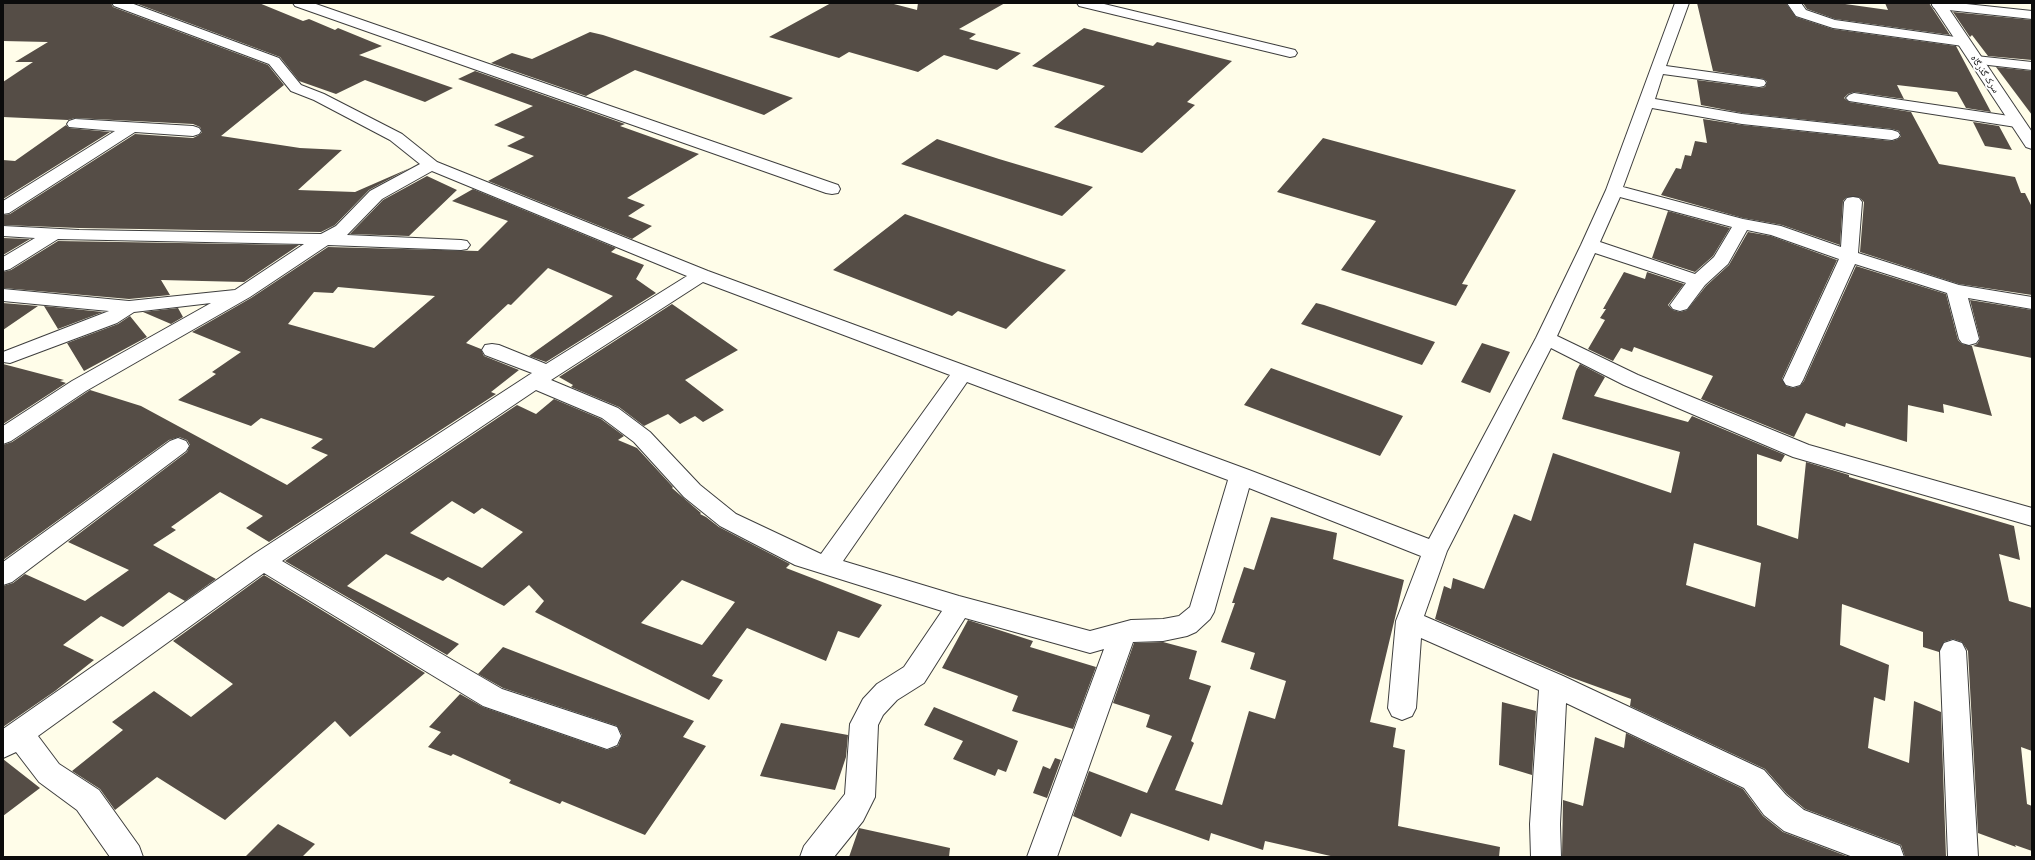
<!DOCTYPE html>
<html>
<head>
<meta charset="utf-8">
<style>
  body { margin:0 }
  #map { position:relative; width:2035px; height:860px; overflow:hidden; background:#fffde9; font-family:"Crimson Pro",serif }
  canvas { display:block }
  .frame { position:absolute; inset:0; border:4px solid #0b0b0b; pointer-events:none }
</style>
</head>
<body>
<div id="map">
<canvas width="2035" height="860"></canvas>
<div class="frame"></div>
</div>
<script>
const g = document.querySelector('canvas').getContext('2d');
g.lineJoin = 'round';
function fillPath(path, color) { g.fillStyle = color; g.fill(path, 'evenodd'); }
const toPath = rows => new Path2D(rows.map(r => 'M' + r).join(''));
function strokePath(path, color, width, dash) { g.strokeStyle = color; g.lineWidth = width; g.lineCap = dash ? 'butt' : 'round'; g.setLineDash(dash || []); g.stroke(path); }
function label(font, color, halo, rows, align = 'center') {
  g.font = font + ' "Crimson Pro","Noto Naskh Arabic",serif'; g.lineWidth = 4; g.setLineDash([]); g.textBaseline = 'middle'; g.strokeStyle = halo; g.fillStyle = color; for (const [text, x, y, turn = 0] of rows) {
    g.save(); g.translate(x, y); g.rotate((+turn || 0) * Math.PI / 180); g.textAlign = isNaN(turn) ? turn : align; if (halo) g.strokeText(text, 0, 0); g.fillText(text, 0, 0); g.restore();
  }
}
const building = toPath([
  [3,3,111,3,113,7,268,65,284,85,221,136,300,148,342,150,298,190,355,192,410,168,369,190,335,225,321,232,79,228,3,225,3,215,10,214,135,134,193,138,199,135,202,132,200,127,193,124,75,118,68,120,3,117,3,82,33,62,15,62,48,42,3,41],
  [135,3,259,3,303,21,309,19,335,30,338,28,382,46,359,55,453,88,425,102,365,80,336,94,299,81,280,57],
  [831,3,890,3,917,10,918,3,1005,3,959,29,976,34,969,39,1021,53,997,70,944,55,918,72,849,52,839,58,769,37],
  [1697,3,1786,3,1796,17,1833,29,1956,46,1991,112,1966,108,1957,92,1897,85,1904,99,1854,92,1848,94,1844,98,1849,102,1911,112,1939,164,2015,177,2021,193,2025,193,2032,207,2032,295,1959,284,1860,252,1864,202,1859,197,1847,197,1843,201,1840,245,1782,225,1743,218,1661,195,1676,168,1681,169,1685,155,1691,156,1695,141,1707,143,1703,119,1742,125,1892,141,1898,139,1901,136,1899,131,1892,129,1742,113,1701,105,1697,80,1759,88,1765,87,1767,82,1764,79,1713,71],
  [1803,3,1838,3,1888,10,1885,3,1929,3,1950,35,1835,19,1807,9],
  [1953,12,2032,20,2032,60,1988,56,1972,35,1970,37],
  [1084,28,1153,46,1157,42,1232,61,1187,102,1195,105,1142,153,1054,127,1105,86,1032,66],
  [590,32,603,35,793,98,764,115,635,70,586,96,491,63,512,53,532,59],
  [1996,67,2032,71,2032,115],
  [475,71,625,124,620,126,699,154,627,198,645,205,628,216,652,226,632,239,488,181,534,156,507,146,525,137,494,125,533,106,458,79],
  [1973,122,1999,126,2012,150,1985,146],
  [66,125,69,128,110,132,3,199,3,160,15,161],
  [1323,138,1516,190,1462,284,1468,285,1456,306,1341,270,1376,221,1277,192],
  [937,139,999,159,1093,187,1062,216,901,164],
  [427,176,457,190,409,236,350,234,383,200],
  [473,189,616,248,611,252,644,265,636,279,656,293,546,362,529,356,613,296,548,268,511,305,508,304,466,343,481,349,484,356,519,370,491,392,496,394,269,542,246,528,263,516,220,492,171,527,176,530,153,545,216,579,185,601,169,592,123,627,101,616,63,645,94,660,55,691,3,727,3,586,13,583,25,574,85,601,129,570,68,542,187,452,190,445,187,440,179,437,169,440,3,560,3,445,12,442,90,390,141,406,287,485,328,455,311,448,323,439,261,418,251,426,178,400,216,374,212,372,241,352,192,332,251,298,328,247,478,251,508,221,452,201],
  [338,287,435,296,374,348,288,324,314,292,333,293],
  [1668,211,1730,228,1713,256,1695,272,1652,258],
  [905,214,1042,262,1066,270,1006,329,958,311,952,316,833,270],
  [1748,232,1771,236,1837,260,1782,379,1786,386,1793,388,1800,386,1804,381,1856,266,1946,294,1958,340,1962,344,1972,346,1992,416,1943,404,1944,413,1908,405,1907,442,1846,423,1845,427,1806,413,1794,437,1701,399,1713,376,1634,347,1632,352,1621,348,1613,361,1588,349,1605,320,1600,318,1606,309,1603,309,1624,272,1645,279,1647,272,1684,284,1668,305,1673,310,1680,312,1687,310,1706,286,1729,265],
  [3,238,30,239,3,255],
  [58,241,299,245,244,282,161,280,170,295,129,299,3,288,3,272,11,270],
  [1970,300,2032,310,2032,358,1973,346,1977,344,1980,339],
  [3,303,38,306,3,330],
  [1316,303,1324,305,1435,342,1422,365,1301,324],
  [672,304,738,350,685,380,724,410,703,422,695,416,680,424,668,414,644,426,619,407,571,387,573,385,559,377],
  [44,306,103,312,58,329],
  [178,308,183,317,171,324,143,312],
  [130,316,147,337,84,371,67,343,118,324],
  [1482,343,1510,352,1490,393,1461,382],
  [3,364,64,380,60,381,66,383,3,424],
  [1580,364,1605,377,1594,396,1688,422,1692,416,1785,455,1781,462,1757,454,1757,525,1798,539,1806,462,1849,475,1849,477,2014,526,2020,560,1999,554,2009,601,2032,608,2032,751,2021,747,2027,804,2032,806,2032,851,2015,845,2016,847,1978,833,1968,651,1962,642,1953,639,1944,642,1939,652,1923,647,1923,632,1842,604,1840,645,1889,665,1885,701,1874,697,1868,748,1909,763,1914,701,1941,712,1946,857,1905,857,1901,845,1805,809,1787,794,1765,769,1630,706,1631,699,1570,677,1435,619,1444,586,1451,589,1453,578,1484,589,1514,514,1531,521,1553,453,1671,493,1680,452,1562,419,1576,371],
  [1694,543,1761,563,1755,607,1686,585],
  [1271,368,1403,416,1380,456,1244,405],
  [554,399,601,419,624,436,618,440,637,448,673,487,672,488,701,513,700,514,706,517,719,527,790,564,786,568,882,605,859,638,838,631,826,661,747,628,712,676,723,680,709,700,535,612,544,601,529,585,504,606,448,577,443,581,386,554,347,586,459,644,447,655,285,561,517,405,536,414],
  [452,501,474,514,482,508,523,532,482,568,410,533],
  [682,580,735,602,702,645,641,623],
  [1271,517,1337,533,1333,559,1404,580,1370,722,1396,728,1393,747,1405,750,1398,826,1500,847,1499,857,1335,857,1265,841,1263,850,1211,833,1209,841,1131,813,1121,837,1073,816,1089,771,1147,793,1172,736,1146,727,1150,715,1113,703,1134,643,1163,642,1197,651,1189,679,1211,686,1191,741,1194,743,1175,790,1222,805,1249,711,1275,719,1286,681,1250,669,1255,653,1221,642,1235,603,1232,603,1244,567,1254,570],
  [264,575,425,673,350,737,335,721,225,820,157,777,115,810,100,789,72,771,123,730,112,722,154,691,191,717,233,684,173,641],
  [968,620,1033,641,1030,647,1096,667,1073,729,1012,711,1018,696,942,668],
  [503,647,694,721,683,737,706,746,645,835,562,801,560,804,509,783,511,780,453,754,451,756,428,747,441,732,429,727,460,694,483,707,607,750,618,746,622,735,617,726,503,688,478,674],
  [1502,702,1536,711,1532,775,1499,765],
  [934,707,1018,741,1006,772,998,769,995,776,953,759,963,741,924,725],
  [781,723,848,735,846,757,835,790,760,776],
  [1626,733,1743,789,1763,816,1783,832,1849,857,1562,857,1563,800,1583,806,1595,737,1624,748],
  [1055,758,1061,760,1047,798,1033,793,1043,766,1050,769],
  [3,759,40,788,3,816],
  [278,824,315,844,302,857,245,857],
  [859,828,950,848,949,857,849,857]
]);
const minor = toPath([
  [112,3,131,3,279,58,301,85,324,94,402,134,437,162,708,271,1249,470,1429,539,1536,338,1581,245,1606,190,1675,3,1689,3,1666,66,1759,79,1764,80,1766,83,1764,86,1759,87,1663,74,1655,99,1742,114,1892,130,1898,132,1900,135,1898,138,1892,140,1742,124,1652,108,1623,187,1743,219,1781,226,1841,247,1844,202,1847,198,1853,197,1859,198,1862,202,1858,253,1959,285,2032,297,2032,309,1968,298,1979,339,1976,343,1969,345,1962,343,1959,339,1947,293,1855,264,1803,380,1800,385,1793,387,1786,385,1783,380,1839,259,1771,235,1747,230,1728,264,1705,285,1687,309,1680,311,1673,309,1670,305,1686,283,1595,253,1557,336,1638,375,1809,445,2032,508,2032,526,1793,457,1624,385,1551,348,1447,551,1424,616,1563,676,1764,770,1786,795,1804,810,1900,846,1904,857,1853,857,1784,831,1764,815,1744,788,1566,703,1560,824,1561,857,1531,857,1530,824,1539,690,1421,638,1416,708,1412,716,1402,720,1392,716,1388,708,1396,621,1421,556,1249,488,1214,612,1210,619,1196,632,1187,636,1163,641,1133,642,1057,857,1027,857,1104,649,1090,653,965,618,924,683,897,700,883,715,878,725,875,797,863,821,834,857,800,857,804,846,845,794,850,724,863,699,877,684,904,667,942,611,795,565,720,526,684,497,634,442,602,418,536,390,282,561,502,689,617,727,621,736,617,745,607,749,483,706,264,573,38,736,59,764,99,790,139,846,143,857,110,857,77,810,39,782,16,752,3,758,3,729,254,554,532,373,485,355,482,350,485,345,492,344,499,345,546,364,687,276,432,171,382,199,347,235,461,240,467,241,470,245,467,249,461,250,328,245,250,297,86,391,11,441,3,444,3,426,72,381,211,303,134,312,117,323,10,363,3,362,3,352,109,311,3,301,3,289,129,301,235,290,304,244,58,239,10,269,3,271,3,257,35,238,3,236,3,226,79,230,321,234,336,226,370,191,420,164,390,140,314,100,291,91,269,64,114,6,112,3],
  [1620,197,1732,227,1714,257,1695,274,1600,242,1620,197],
  [703,282,950,375,821,554,736,514,700,485,650,432,618,408,551,380,703,282],
  [967,382,1228,480,1190,607,1179,616,1163,619,1131,620,1090,631,959,596,843,561,967,382],
  [293,3,313,3,838,185,840,189,838,193,832,194,826,193,295,6,293,3],
  [1077,3,1100,3,1295,50,1297,53,1295,56,1290,57,1079,6,1077,3],
  [1787,3,1801,3,1806,10,1835,20,1963,38,1968,39,1970,42,1968,45,1963,46,1833,28,1796,16,1787,3],
  [1934,3,1957,3,2032,11,2032,19,1939,9,1934,8,1932,5,1934,3],
  [1976,56,2032,62,2032,70,1971,63,1969,60,1971,57,1976,56],
  [1854,93,2016,117,2021,119,2024,122,2021,125,2016,127,1849,101,1846,98,1849,95,1854,93],
  [75,119,193,126,199,128,201,131,199,134,193,136,135,132,9,213,3,214,3,201,115,131,69,127,67,124,69,121,75,119],
  [178,438,186,441,189,446,186,451,12,582,3,585,3,562,170,441,178,438],
  [1953,640,1962,643,1966,651,1978,857,1948,857,1940,651,1944,643,1953,640]
]);
const tertiary = toPath([
  [1931,3,1945,3,2032,132,2032,149,2026,147,2024,144,1931,3]
]);
const farStreetnames = [
  ["سرک گذرگاه",1985,74,56]
];
fillPath(building, '#554d46');
strokePath(minor, '#3e3e3e', 2);
strokePath(tertiary, '#3e3e3e', 2);
fillPath(minor, '#fff');
fillPath(tertiary, '#fff');
label('10px', '#0b0b0b', '#fff', farStreetnames);
</script>
</body>
</html>
